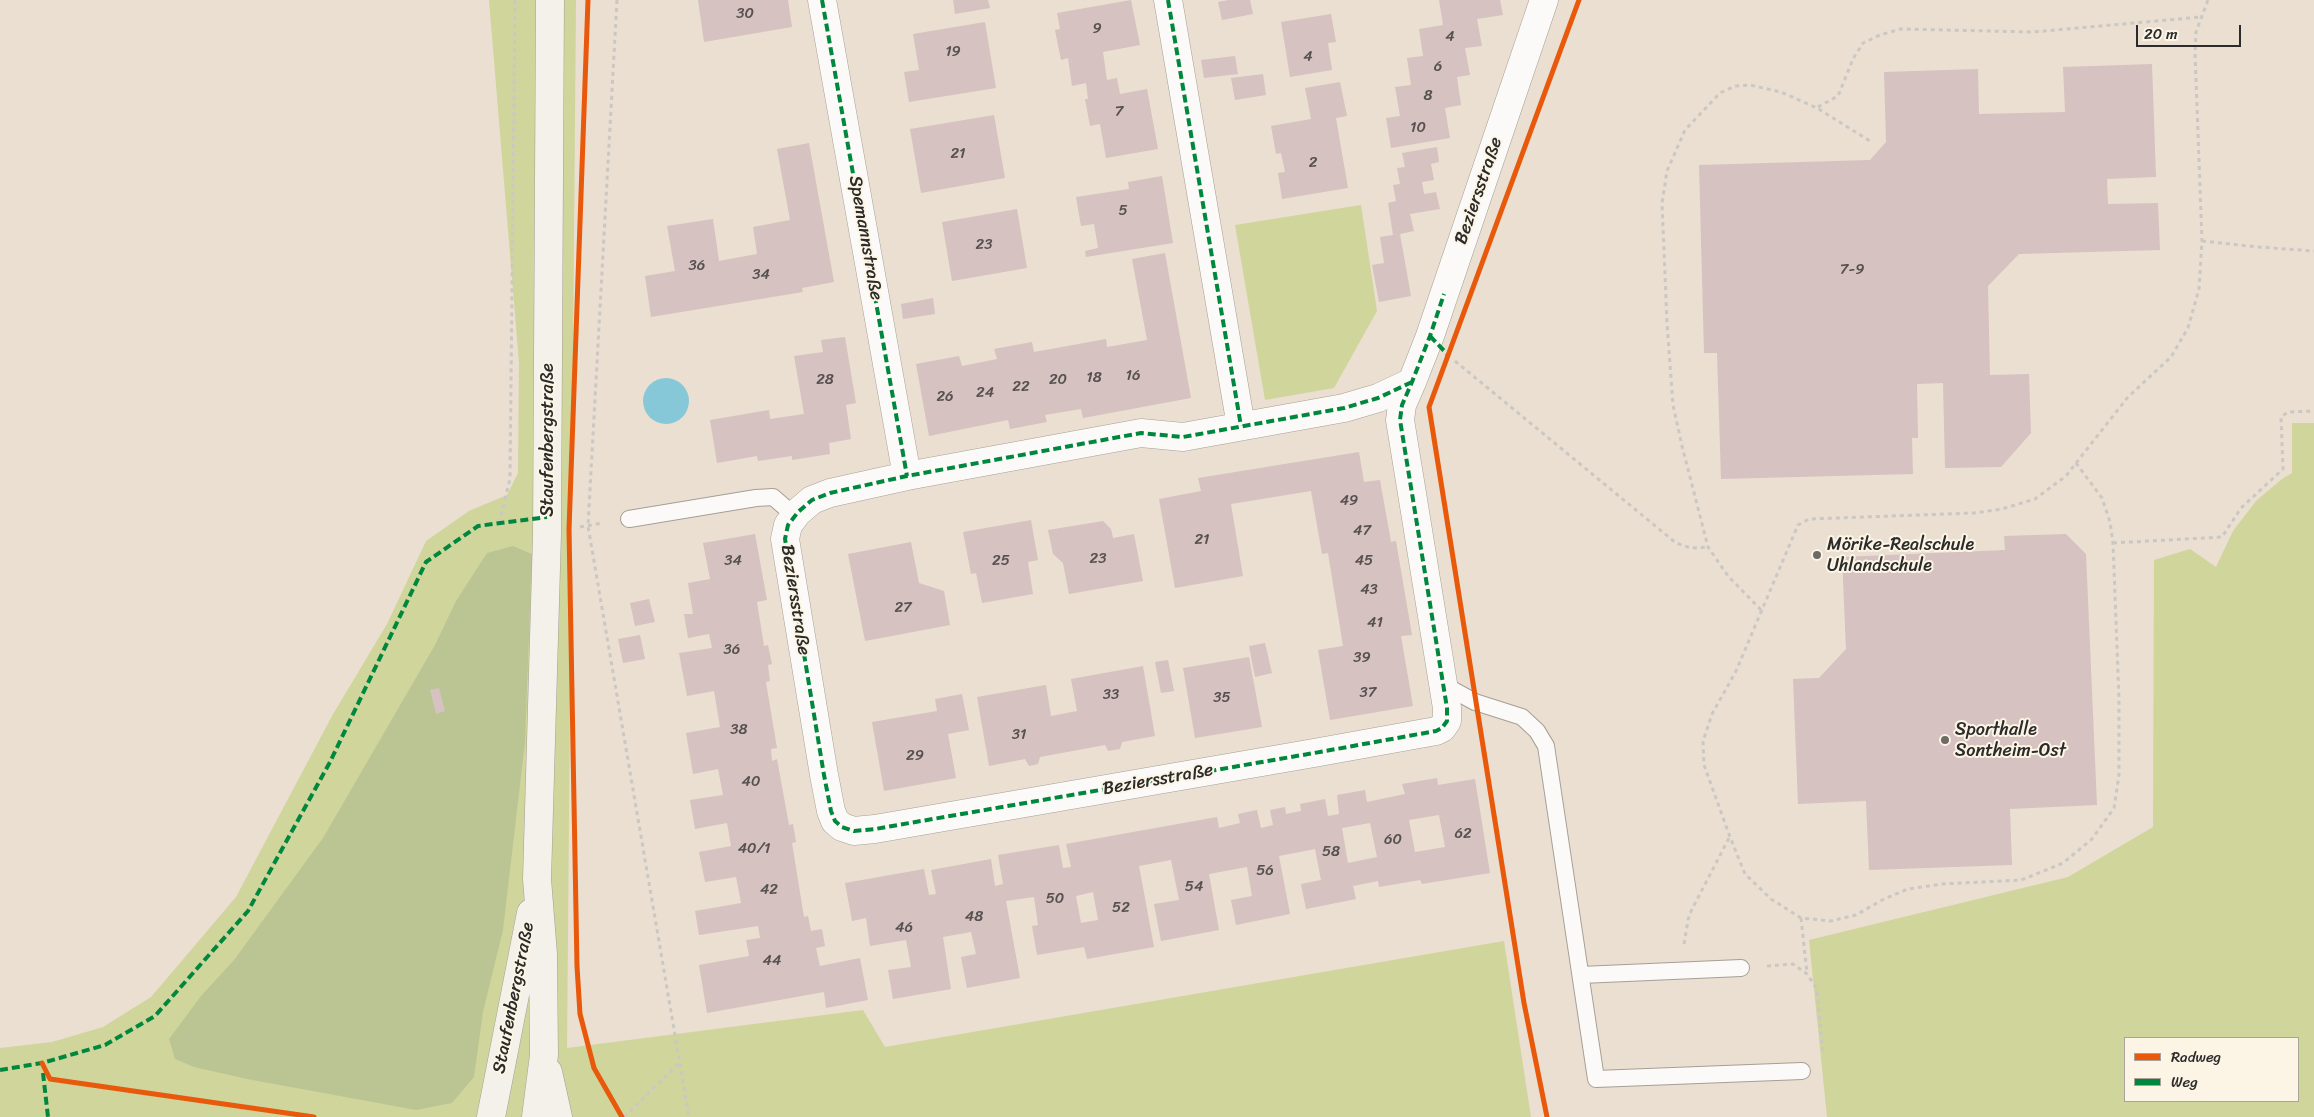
<!DOCTYPE html>
<html>
<head>
<meta charset="utf-8">
<style>
  body { margin:0 }
  #map { position:relative; width:2314px; height:1117px; overflow:hidden; background:#eadfd0; font-family:Sriracha,sans-serif }
  canvas { display:block }
  .legend { position:absolute; left:2124px; top:1037px; width:175px; height:65px; box-sizing:border-box; background:#fcf5e5; border:1px solid #a8a49b; margin:0; padding:6px 9px; list-style:none; font-size:15px; color:#2b2b2b }
  .legend li { display:flex; align-items:center; gap:10px; height:25px }
  .legend b { width:25px; border:1px solid #a8a49b }
  .scale { position:absolute; left:2136px; top:25px; width:105px; height:22px; box-sizing:border-box; border:2px solid #2b2b2b; border-top:0; padding-left:6px; font-size:15px; line-height:18px; white-space:nowrap; color:#2b2b2b; -webkit-text-stroke:4px #fcf5e5; paint-order:stroke }
</style>
</head>
<body>
<div id="map">
<canvas width="2314" height="1117"></canvas>
<ul class="legend">
<li><b style="height:6px;background:#e8590c"></b>Radweg</li>
<li><b style="height:6px;background:#00873e"></b>Weg</li>
</ul>
<div class="scale">20 m</div>
</div>
<script>
const g = document.querySelector('canvas').getContext('2d');
g.lineJoin = 'round';
function fillPath(path, color) { g.fillStyle = color; g.fill(path, 'evenodd'); }
const toPath = rows => new Path2D(rows.map(r => 'M' + r).join(''));
function strokePath(path, color, width, dash) { g.strokeStyle = color; g.lineWidth = width; g.lineCap = dash ? 'butt' : 'round'; g.setLineDash(dash || []); g.stroke(path); }
function label(font, color, halo, rows, align = 'center') {
  g.font = font + ' Sriracha,sans-serif'; g.lineWidth = 4; g.setLineDash([]); g.textBaseline = 'middle'; g.strokeStyle = halo; g.fillStyle = color; for (const [text, x, y, turn = 0] of rows) {
    g.save(); g.translate(x, y); g.rotate((+turn || 0) * Math.PI / 180); g.textAlign = isNaN(turn) ? turn : align; if (halo) g.strokeText(text, 0, 0); g.fillText(text, 0, 0); g.restore();
  }
}
const green = toPath([
  [489,0,576,0,567,1048,863,1010,885,1047,1504,941,1531,1117,0,1117,0,1048,52,1042,103,1027,151,997,236,897,332,716,387,624,426,541,469,511,507,495,518,473,519,363],
  [1361,205,1377,311,1334,388,1265,400,1235,225],
  [2292,423,2314,423,2314,1117,1827,1117,1809,940,2068,877,2153,827,2154,560,2190,549,2216,567,2233,531,2256,501,2282,479,2292,473],
  [2298,1038,2298,1101,2125,1101,2125,1038]
]);
const forest = toPath([
  [513,546,532,554,525,742,503,930,483,1012,474,1077,452,1103,416,1110,247,1079,194,1067,175,1059,169,1039,201,996,234,960,323,838,435,645,456,601,487,553]
]);
const water = toPath([
  '643 401a23 23 0 1 1 46 0a23 23 0 1 1-46 0Z'
]);
const building = toPath([
  [698,0,788,0,792,27,704,42],
  [953,0,988,0,990,8,955,14],
  [1131,0,1140,45,1103,52,1107,80,1117,78,1120,94,1147,89,1158,149,1106,158,1100,124,1090,126,1085,99,1088,99,1086,83,1072,86,1068,58,1061,60,1055,30,1060,29,1057,13],
  [1229,0,1250,0,1253,14,1222,20,1218,2],
  [1439,0,1500,0,1503,15,1477,19,1482,46,1465,48,1470,75,1457,77,1461,105,1445,108,1450,138,1391,148,1386,118,1400,116,1395,87,1411,85,1407,58,1423,56,1419,29,1443,25],
  [1331,14,1336,42,1328,43,1332,70,1290,77,1281,22],
  [985,22,996,88,909,102,904,72,919,70,913,34],
  [1235,56,1238,74,1204,78,1201,60],
  [2152,64,2156,177,2107,179,2108,204,2158,203,2160,250,2019,254,1988,286,1990,375,2029,374,2031,433,2001,467,1945,468,1943,383,1917,384,1918,438,1912,438,1913,474,1721,479,1717,353,1704,353,1699,165,1870,160,1886,142,1884,72,1978,69,1979,114,2065,112,2063,67],
  [1263,74,1266,95,1235,100,1231,78],
  [1340,82,1347,116,1336,118,1348,188,1282,199,1278,173,1285,172,1281,153,1276,154,1271,126,1311,119,1305,88],
  [994,115,1005,178,921,193,910,129],
  [809,143,834,282,802,288,803,292,651,317,645,276,675,271,667,226,713,219,719,261,757,254,753,227,790,220,777,149],
  [1437,147,1439,162,1431,164,1434,180,1422,182,1424,194,1436,192,1440,209,1410,214,1414,231,1400,234,1411,296,1379,302,1372,265,1384,263,1380,237,1393,235,1388,203,1396,201,1393,185,1400,184,1397,168,1405,167,1402,153],
  [1162,176,1173,243,1086,257,1085,251,1098,248,1094,224,1081,226,1076,197,1129,189,1128,182],
  [1017,209,1027,268,952,281,942,222],
  [1165,253,1191,398,1083,418,1081,409,1045,415,1047,422,1010,429,1008,420,929,436,916,364,959,356,962,366,997,359,994,349,1032,342,1034,352,1106,339,1107,347,1147,340,1132,259],
  [933,298,935,314,903,319,901,304],
  [845,337,856,403,846,405,851,439,829,443,830,454,792,460,792,456,758,461,757,456,717,463,710,420,769,410,770,419,804,414,794,356,823,352,821,340],
  [1359,452,1364,482,1380,480,1391,542,1396,541,1412,635,1401,636,1413,706,1330,720,1318,650,1343,646,1328,553,1322,554,1311,491,1231,504,1243,576,1175,588,1159,499,1201,491,1198,478],
  [1031,520,1038,560,1028,562,1033,594,982,603,976,573,971,574,963,532],
  [1103,521,1111,529,1113,538,1134,534,1143,581,1069,594,1063,563,1053,554,1048,530],
  [755,534,767,600,757,602,764,646,768,645,772,664,768,665,770,681,766,682,777,748,771,749,772,761,777,759,789,825,793,824,796,842,792,843,804,917,808,916,811,931,822,929,825,946,816,948,820,966,860,958,868,1000,826,1008,824,992,707,1013,699,965,749,956,746,940,760,938,758,926,699,935,695,911,741,903,736,877,705,882,699,852,731,846,727,823,695,829,690,800,723,795,718,769,693,774,686,733,720,727,714,691,687,696,679,653,712,648,709,634,688,638,684,614,693,614,688,583,710,579,703,543],
  [2066,534,2086,554,2097,805,2010,809,2012,865,1869,870,1866,801,1798,804,1793,679,1819,678,1846,649,1842,557,2005,550,2004,536],
  [911,542,919,583,944,591,950,625,865,641,848,554],
  [649,599,655,622,635,626,630,603],
  [640,635,645,659,623,663,618,639],
  [1265,643,1272,673,1255,677,1249,646],
  [1249,657,1262,727,1195,738,1183,668],
  [1168,660,1174,691,1161,693,1155,662],
  [1143,666,1155,736,1122,742,1120,749,1108,751,1105,745,1040,757,1038,764,1029,766,1025,759,989,766,977,697,1046,685,1051,716,1077,711,1071,679],
  [439,688,445,711,436,714,430,690],
  [962,694,969,730,948,734,956,778,884,791,872,722,937,711,935,699],
  [1437,778,1438,785,1475,779,1490,873,1422,884,1420,880,1379,887,1378,881,1353,886,1356,899,1306,909,1301,884,1321,880,1315,849,1279,856,1290,914,1236,925,1231,900,1252,896,1247,867,1209,874,1219,930,1161,941,1154,904,1179,900,1171,860,1139,866,1154,947,1087,959,1084,947,1037,955,1032,926,1038,925,1034,897,1006,901,1020,978,967,988,961,957,976,954,971,932,943,937,951,989,893,999,888,970,911,967,906,940,870,946,866,918,852,921,845,883,924,869,929,895,936,894,931,870,991,859,995,886,1003,884,998,855,1059,845,1063,868,1071,867,1066,844,1217,817,1219,828,1240,823,1238,814,1257,810,1261,828,1273,825,1270,810,1285,807,1286,814,1301,811,1300,804,1325,799,1328,816,1339,814,1337,795,1365,790,1367,802,1405,794,1402,784],
  [1439,815,1445,847,1415,852,1409,820],
  [1370,823,1377,857,1348,863,1342,828],
  [1093,892,1098,920,1081,923,1076,896]
]);
const path = toPath([
  [617,0,588,526,689,1117],
  [1818,107,1838,96,1853,59,1863,43,1880,35,1901,29,2033,32,2201,17],
  [2202,241,2258,247,2314,251],
  [1455,361,1676,543,1691,548,1708,547],
  [2076,463,2102,498,2110,522,2113,543,2119,699,2119,775,2114,808,2092,839,2063,863,2021,880,1942,884,1908,889,1884,899,1856,915,1831,921,1801,918,1771,899,1745,874,1730,837,1704,765,1703,741,1712,714,1736,671,1798,525,1809,519,1974,513,2002,509,2035,499,2066,476,2076,463,2128,397,2171,357,2188,328,2199,289,2202,241,2195,53,2196,32,2208,0],
  [499,523,510,479,515,0],
  [580,527,603,523],
  [2113,543,2222,537,2241,508,2283,469,2281,417,2288,412,2314,411],
  [1761,610,1728,576,1708,547,1682,446,1673,405,1667,323,1662,203,1667,171,1685,130,1720,93,1735,86,1750,85,1781,92,1817,108,1870,141],
  [1801,918,1807,973],
  [1684,944,1689,915,1729,838],
  [1767,966,1793,964,1807,974,1817,989,1823,1054],
  [624,1117,679,1063]
]);
const lane = toPath([
  [629,519,756,498,773,497,795,516],
  [1442,684,1475,702,1522,717,1537,731,1546,746,1596,1079,1802,1071],
  [1581,975,1741,968]
]);
const street = toPath([
  [822,0,907,476],
  [1168,0,1241,426],
  [1412,382,1378,398,1344,408,1183,437,1141,433,907,476,830,493,812,500,798,512,788,525,785,539,824,775,831,811,835,821,842,827,854,831,875,829,1314,753,1436,731,1442,728,1447,721,1447,708,1400,420,1402,405,1412,382,1430,336,1544,0]
]);
const secondary = toPath([
  [548,1072,558,1117],
  [491,1117,531,913],
  [536,1117,544,1055,543,954,537,879,547,534,550,0]
]);
const quiet = toPath([
  [822,0,907,476],
  [1168,0,1241,426],
  [1430,336,1449,356],
  [1412,382,1378,398,1344,408,1183,437,1141,433,907,476,830,493,812,500,798,512,788,525,785,539,824,775,831,811,835,821,842,827,854,831,875,829,1314,753,1436,731,1442,728,1447,721,1447,708,1400,420,1402,405,1412,382,1430,336,1444,294],
  [0,1070,42,1063,105,1045,155,1016,248,911,330,762,426,562,478,526,547,517],
  [43,1073,48,1117]
]);
const cycleway = toPath([
  [588,0,569,529,577,966,580,1014,594,1068,622,1117],
  [42,1063,50,1079,314,1117],
  [1547,1117,1524,1003,1429,407,1579,0]
]);
const markers = [
  [1817,555,5,"#6e6a65"],
  [1945,740,5,"#6e6a65"]
];
const numberNames = [
  ["30",745,14],
  ["9",1097,29],
  ["4",1450,37],
  ["19",953,52],
  ["4",1308,57],
  ["6",1438,67],
  ["8",1428,96],
  ["7",1119,112],
  ["10",1418,128],
  ["21",958,154],
  ["2",1313,163],
  ["5",1123,211],
  ["23",984,245],
  ["36",697,266],
  ["7-9",1852,270],
  ["34",761,275],
  ["16",1133,376],
  ["18",1094,378],
  ["28",825,380],
  ["20",1058,380],
  ["22",1021,387],
  ["24",985,393],
  ["26",945,397],
  ["49",1349,501],
  ["47",1362,531],
  ["21",1202,540],
  ["23",1098,559],
  ["34",733,561],
  ["25",1001,561],
  ["45",1364,561],
  ["43",1369,590],
  ["27",903,608],
  ["41",1375,623],
  ["36",732,650],
  ["39",1362,658],
  ["37",1368,693],
  ["33",1111,695],
  ["35",1222,698],
  ["38",739,730],
  ["31",1019,735],
  ["29",915,756],
  ["40",751,782],
  ["62",1463,834],
  ["60",1393,840],
  ["40/1",754,849],
  ["58",1331,852],
  ["56",1265,871],
  ["54",1194,887],
  ["42",769,890],
  ["50",1055,899],
  ["52",1121,908],
  ["48",974,917],
  ["46",904,928],
  ["44",772,961]
];
const streetNames = [
  ["Beziersstraße",1479,191,-71],
  ["Spemannstraße",865,238,80],
  ["Staufenbergstraße",548,440,-90],
  ["Beziersstraße",795,600,81],
  ["Beziersstraße",1158,780,-10],
  ["Staufenbergstraße",514,998,-79]
];
const poiNames = [
  ["Mörike-Realschule",1827,545],
  ["Uhlandschule",1827,566],
  ["Sporthalle",1955,730],
  ["Sontheim-Ost",1955,751]
];
fillPath(green, '#d0d59b');
fillPath(forest, '#bbc594');
fillPath(water, '#87c8d8');
fillPath(building, '#d5c2c1');
strokePath(lane, '#a59f96', 18);
strokePath(street, '#a59f96', 29);
strokePath(secondary, '#a59f96', 29);
strokePath(path, '#cbc8c4', 3, [4, 4]);
strokePath(lane, '#fcfaf8', 16);
strokePath(street, '#fcfaf8', 28);
strokePath(secondary, '#f4f0ea', 28);
strokePath(quiet, '#00873e', 4, [8, 4]);
strokePath(cycleway, '#e8590c', 5);
for (const [x, y, r, color] of markers) { const dot = new Path2D(); dot.arc(x, y, r, 0, 2 * Math.PI); g.fillStyle = color; g.fill(dot); strokePath(dot, '#fcf5e5', 2); }
label('15px', '#565150', null, numberNames);
label('18px', '#2b2b2b', '#fcf5e5', streetNames);
label('18px', '#2b2b2b', '#fcf5e5', poiNames, 'left');
</script>
</body>
</html>
